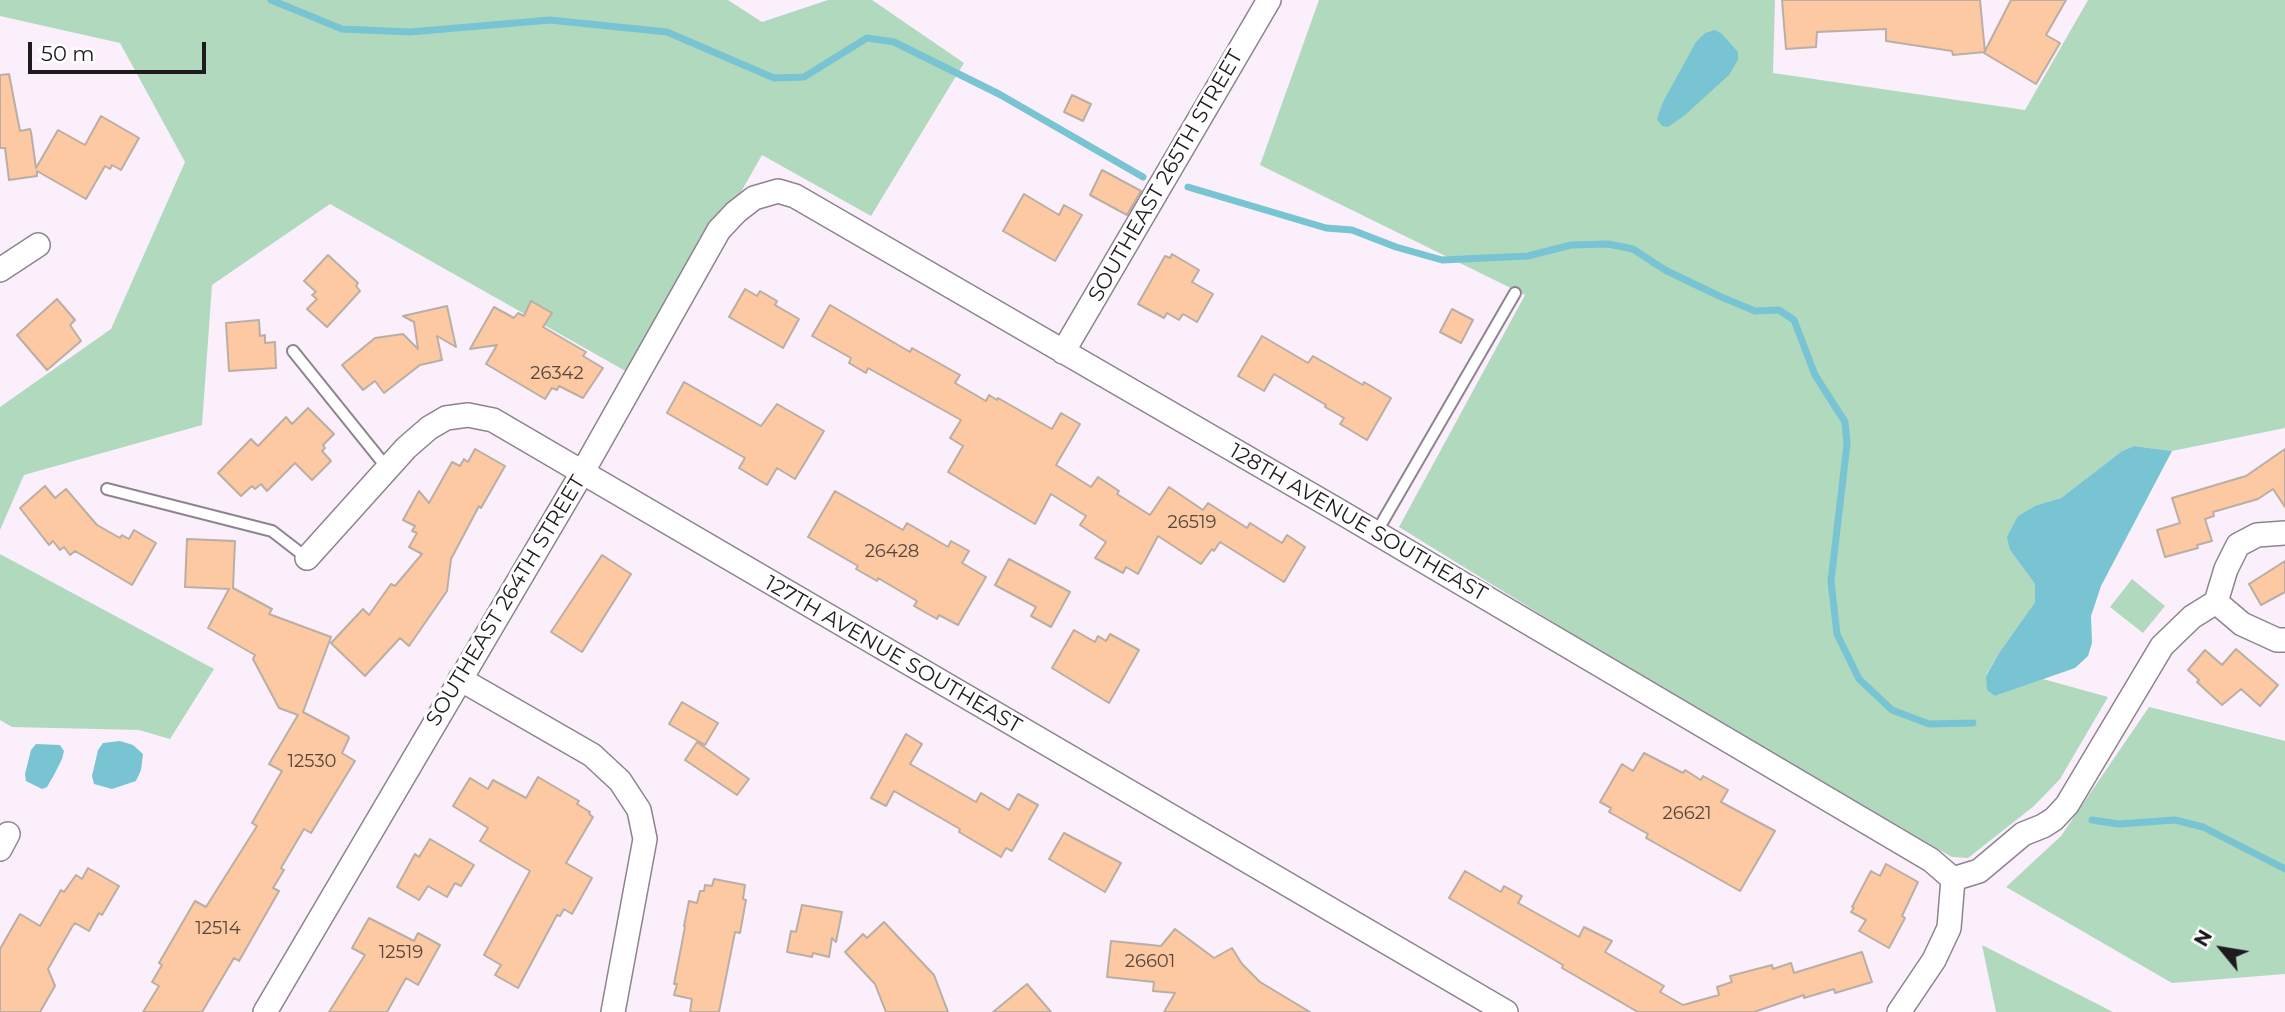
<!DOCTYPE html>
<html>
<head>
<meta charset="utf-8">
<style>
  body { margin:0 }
  #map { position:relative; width:2285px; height:1012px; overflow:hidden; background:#fbeffc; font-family:Montserrat,sans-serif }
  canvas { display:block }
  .north { position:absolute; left:2187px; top:914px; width:70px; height:70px; -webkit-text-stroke:5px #fff; paint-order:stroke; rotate:300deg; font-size:19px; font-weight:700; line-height:28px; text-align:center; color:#1e1a1e }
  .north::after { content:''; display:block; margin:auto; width:24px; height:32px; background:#1e1a1e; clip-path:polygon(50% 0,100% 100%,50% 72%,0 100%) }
  .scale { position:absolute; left:28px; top:42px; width:178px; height:32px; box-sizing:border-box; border:4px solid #1e1a1e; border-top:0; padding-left:9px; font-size:21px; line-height:24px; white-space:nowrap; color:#1e1a1e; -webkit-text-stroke:5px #fff; paint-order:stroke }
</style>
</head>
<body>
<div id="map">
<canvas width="2285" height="1012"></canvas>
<div class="north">N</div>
<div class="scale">50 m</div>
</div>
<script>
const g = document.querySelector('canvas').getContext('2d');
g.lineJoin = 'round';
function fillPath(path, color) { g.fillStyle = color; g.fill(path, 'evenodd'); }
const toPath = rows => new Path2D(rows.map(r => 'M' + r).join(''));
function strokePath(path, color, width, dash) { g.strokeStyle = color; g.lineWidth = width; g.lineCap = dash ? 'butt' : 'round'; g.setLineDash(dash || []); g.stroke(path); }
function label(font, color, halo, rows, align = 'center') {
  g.font = font + ' Montserrat,sans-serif'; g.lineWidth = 6; g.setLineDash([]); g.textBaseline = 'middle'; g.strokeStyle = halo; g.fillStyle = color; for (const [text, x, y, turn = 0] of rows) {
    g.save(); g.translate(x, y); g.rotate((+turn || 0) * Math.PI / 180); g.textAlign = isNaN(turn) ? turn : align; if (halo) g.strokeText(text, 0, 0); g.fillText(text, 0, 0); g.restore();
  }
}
const green = toPath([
  [0,0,728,0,762,22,828,0,872,0,964,63,871,216,762,155,636,377,330,204,212,285,202,425,24,475,0,530,0,407,111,329,185,162,120,43,0,16],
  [1319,0,1775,0,1773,73,2025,110,2088,0,2285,0,2285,428,2172,451,2134,446,2122,451,2061,498,2037,505,2010,550,2035,584,2035,602,1999,653,1986,675,1995,696,2043,679,2108,697,2060,779,2034,806,1968,858,1952,857,1637,674,1399,527,1525,295,1260,165],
  [0,554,214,669,170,739,139,730,12,727,0,720],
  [2132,579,2165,606,2143,633,2110,607],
  [2149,707,2285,741,2285,974,2172,983,2006,887,2061,836],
  [1982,945,2113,1012,1996,1012]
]);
const water = toPath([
  [1715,30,1722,34,1738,52,1738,60,1729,75,1685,115,1668,127,1662,126,1657,119,1663,102,1696,42,1705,33],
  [2134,446,2172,451,2101,586,2091,616,2092,643,2088,656,2075,668,1995,696,1987,690,1986,676,1999,653,2035,602,2035,584,2010,550,2007,537,2018,516,2037,505,2061,498,2122,451],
  [120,741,133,745,143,754,141,770,136,781,112,789,94,784,92,776,98,750,103,743],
  [36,744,60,745,64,751,62,759,54,775,47,787,42,789,26,781,25,774,31,750]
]);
const stream = toPath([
  [271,0,342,29,410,32,550,20,667,32,774,78,804,77,867,38,894,42,999,94,1143,177],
  [1188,187,1326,228,1352,230,1396,247,1442,260,1528,256,1571,245,1608,244,1633,249,1665,270,1719,296,1755,311,1779,310,1794,320,1815,375,1845,422,1847,444,1831,581,1837,634,1859,679,1892,710,1929,724,1973,723],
  [2092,820,2119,824,2175,820,2203,827,2285,869]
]);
const building = toPath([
  [1782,0,1980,0,1985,52,1953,55,1952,51,1886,41,1886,29,1817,32,1816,47,1786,49,1782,0],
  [2011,0,2066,0,2046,35,2060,43,2036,84,1984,53,2011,0],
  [9,74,20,131,30,129,31,132,36,168,58,130,85,145,101,116,139,138,121,170,112,165,110,169,105,166,86,199,37,171,37,176,9,180,5,148,0,148,0,75,9,74],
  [1072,95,1091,104,1083,121,1064,112,1072,95],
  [1102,170,1141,191,1127,215,1090,195,1102,170],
  [1024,194,1059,215,1064,205,1082,215,1055,261,1003,231,1024,194],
  [1172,254,1199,270,1192,282,1213,294,1197,322,1183,314,1179,320,1167,313,1164,318,1138,304,1165,256,1170,258,1172,254],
  [328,255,358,283,356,286,360,291,327,327,307,309,317,299,312,295,316,292,304,281,328,255],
  [745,289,757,296,760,291,777,301,775,305,799,319,783,348,729,317,745,289],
  [57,299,75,320,70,325,81,341,47,370,17,335,57,299],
  [531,301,552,313,543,327,586,352,583,356,603,368,583,398,559,386,557,390,552,388,545,399,486,364,497,345,470,349,494,307,514,318,518,313,524,316,531,301],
  [830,305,910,352,912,348,960,375,955,383,986,401,989,395,997,400,998,398,1052,429,1061,413,1080,424,1056,465,1091,487,1098,477,1119,491,1117,494,1150,515,1169,487,1203,510,1208,503,1247,528,1250,523,1282,543,1287,535,1305,547,1284,582,1220,542,1214,551,1212,549,1201,564,1158,536,1138,574,1126,567,1123,573,1095,558,1106,542,1080,525,1086,516,1051,494,1035,524,948,472,963,446,950,438,961,420,868,368,866,373,849,363,851,358,812,336,830,305],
  [447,306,456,347,437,336,442,360,420,365,384,393,375,381,363,390,342,365,375,338,403,334,418,349,414,322,403,316,447,306],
  [1452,309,1473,320,1461,343,1440,332,1452,309],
  [259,320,260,336,265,335,265,343,275,342,276,368,229,371,226,323,259,320],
  [1262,336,1308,363,1313,356,1363,385,1364,382,1391,398,1367,440,1340,424,1344,418,1325,407,1326,405,1274,374,1264,391,1238,376,1262,336],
  [684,382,761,426,777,404,824,431,795,479,777,468,767,485,739,468,745,458,667,413,684,382],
  [308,408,334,434,323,445,325,448,322,451,331,461,312,480,295,463,267,491,261,484,255,489,252,486,241,496,218,473,251,439,258,446,286,417,292,424,308,408],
  [475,449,505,466,481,508,479,506,451,559,447,591,409,646,400,638,365,676,331,643,363,609,369,615,391,584,395,586,422,554,409,547,417,533,412,531,415,526,403,520,419,491,429,503,452,462,460,466,464,459,468,462,475,449],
  [2285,449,2285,507,2273,489,2258,499,2213,512,2214,516,2205,519,2212,541,2197,545,2198,548,2165,557,2157,530,2180,523,2172,498,2246,476,2285,449],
  [45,486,55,498,66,489,97,525,120,538,122,535,129,539,134,530,156,543,132,585,75,551,70,555,64,547,60,550,53,541,49,545,20,508,45,486],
  [835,491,903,530,907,523,948,547,951,541,969,551,962,563,986,577,958,625,939,615,937,619,914,606,917,601,878,578,877,581,856,569,858,566,808,537,835,491],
  [187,539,235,541,233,588,272,609,269,614,331,637,303,712,348,736,349,738,342,753,355,761,311,833,304,829,281,868,284,870,273,888,279,891,239,961,234,958,202,1012,143,1012,159,986,152,982,162,965,159,963,195,901,206,907,257,826,252,823,282,771,269,764,298,715,279,708,253,659,255,655,208,628,229,589,185,587,187,539],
  [602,555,631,574,582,652,551,632,602,555],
  [1009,559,1070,592,1051,627,1031,616,1036,607,995,585,1009,559],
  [2285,561,2285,592,2261,605,2249,584,2285,561],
  [1074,630,1095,642,1098,636,1106,641,1110,634,1139,650,1109,703,1052,668,1074,630],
  [2236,649,2278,685,2260,706,2241,689,2222,705,2197,682,2199,680,2188,670,2205,650,2222,665,2236,649],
  [682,702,718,723,705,745,669,724,682,702],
  [906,734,922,744,910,764,976,802,981,793,1009,810,1018,794,1038,805,1012,851,1006,848,1001,857,959,832,960,829,894,791,886,806,871,798,906,734],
  [697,742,749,779,737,795,685,760,697,742],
  [1644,753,1683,773,1685,770,1701,780,1703,776,1728,790,1721,802,1775,831,1740,891,1646,838,1648,834,1609,812,1611,808,1600,802,1622,764,1633,771,1644,753],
  [538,777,579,801,577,804,590,812,589,814,593,817,566,863,592,878,572,914,564,909,560,916,557,915,518,988,495,975,501,965,484,955,530,871,480,841,488,828,453,806,470,778,488,789,493,780,526,798,538,777],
  [1064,833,1121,863,1105,892,1049,859,1064,833],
  [430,839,474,865,461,886,455,883,447,897,428,886,419,900,397,887,415,854,419,857,430,839],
  [1886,864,1918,882,1902,916,1905,918,1889,948,1859,931,1866,920,1851,912,1854,908,1852,907,1871,871,1880,876,1886,864],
  [88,868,119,886,102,915,99,913,89,931,75,923,72,927,48,969,55,986,40,1012,0,1012,0,949,20,914,40,926,61,890,64,892,76,875,82,879,88,868],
  [1465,871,1501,892,1504,886,1522,896,1518,903,1579,937,1584,927,1612,941,1605,952,1664,986,1660,992,1683,1005,1719,995,1717,987,1732,982,1730,976,1772,965,1773,969,1791,963,1794,973,1862,952,1872,982,1835,993,1834,989,1804,998,1804,995,1754,1012,1638,1012,1562,968,1563,965,1449,898,1465,871],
  [714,879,745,885,743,899,746,900,740,933,735,932,719,1012,690,1012,692,999,674,995,677,984,674,984,685,927,684,926,689,901,697,903,700,891,704,891,705,885,712,886,714,879],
  [802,905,842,912,836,942,832,938,829,957,813,953,812,957,787,952,791,931,796,932,802,905],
  [369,918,414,941,418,933,440,945,418,985,406,978,387,1012,329,1012,365,955,352,948,369,918],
  [884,922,934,975,948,1012,886,1012,875,984,845,952,863,934,867,938,884,922],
  [1175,929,1214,958,1232,948,1242,964,1260,982,1310,1012,1164,1012,1175,993,1153,991,1154,982,1107,977,1111,941,1161,946,1175,929],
  [1027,984,1051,1012,993,1012,1027,984]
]);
const service = toPath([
  [293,351,388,469],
  [107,489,272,531,307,558],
  [1376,533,1515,293]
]);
const minor = toPath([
  [0,270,38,245],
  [1063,352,1269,0],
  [307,558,406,448,429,428,446,418,468,415,493,420,1506,1012],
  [2216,602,2242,624,2277,640,2285,640],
  [460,679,592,755,620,781,639,810,645,839,613,1012],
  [0,849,8,834],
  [265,1012,582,473,719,230,736,212,754,198,778,191,795,196,1339,511,1931,860,1953,879],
  [1899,1012,1934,960,1949,928,1953,879,1979,871,2023,834,2043,826,2054,819,2067,805,2162,646,2192,617,2216,602,2226,569,2238,545,2257,535,2285,533]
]);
const numberNames = [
  ["26342",557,374],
  ["26519",1192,523],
  ["26428",892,552],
  ["12530",312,762],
  ["26621",1687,814],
  ["12514",218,929],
  ["12519",401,953],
  ["26601",1150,962]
];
const streetNames = [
  ["SOUTHEAST 265TH STREET",1166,176,-60],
  ["128TH AVENUE SOUTHEAST",1358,523,30],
  ["SOUTHEAST 264TH STREET",506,601,-59],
  ["127TH AVENUE SOUTHEAST",893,655,30]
];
fillPath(green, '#b1d9be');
fillPath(water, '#79c4d3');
strokePath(stream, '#79c4d3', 7);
fillPath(building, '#fcc9a2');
strokePath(building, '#bbaea4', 2);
strokePath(service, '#8e838f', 14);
strokePath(minor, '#8e838f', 26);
strokePath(service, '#fff', 10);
strokePath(minor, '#fff', 23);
label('18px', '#56463f', null, numberNames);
label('21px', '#1e1a1e', '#fff', streetNames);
</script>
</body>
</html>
